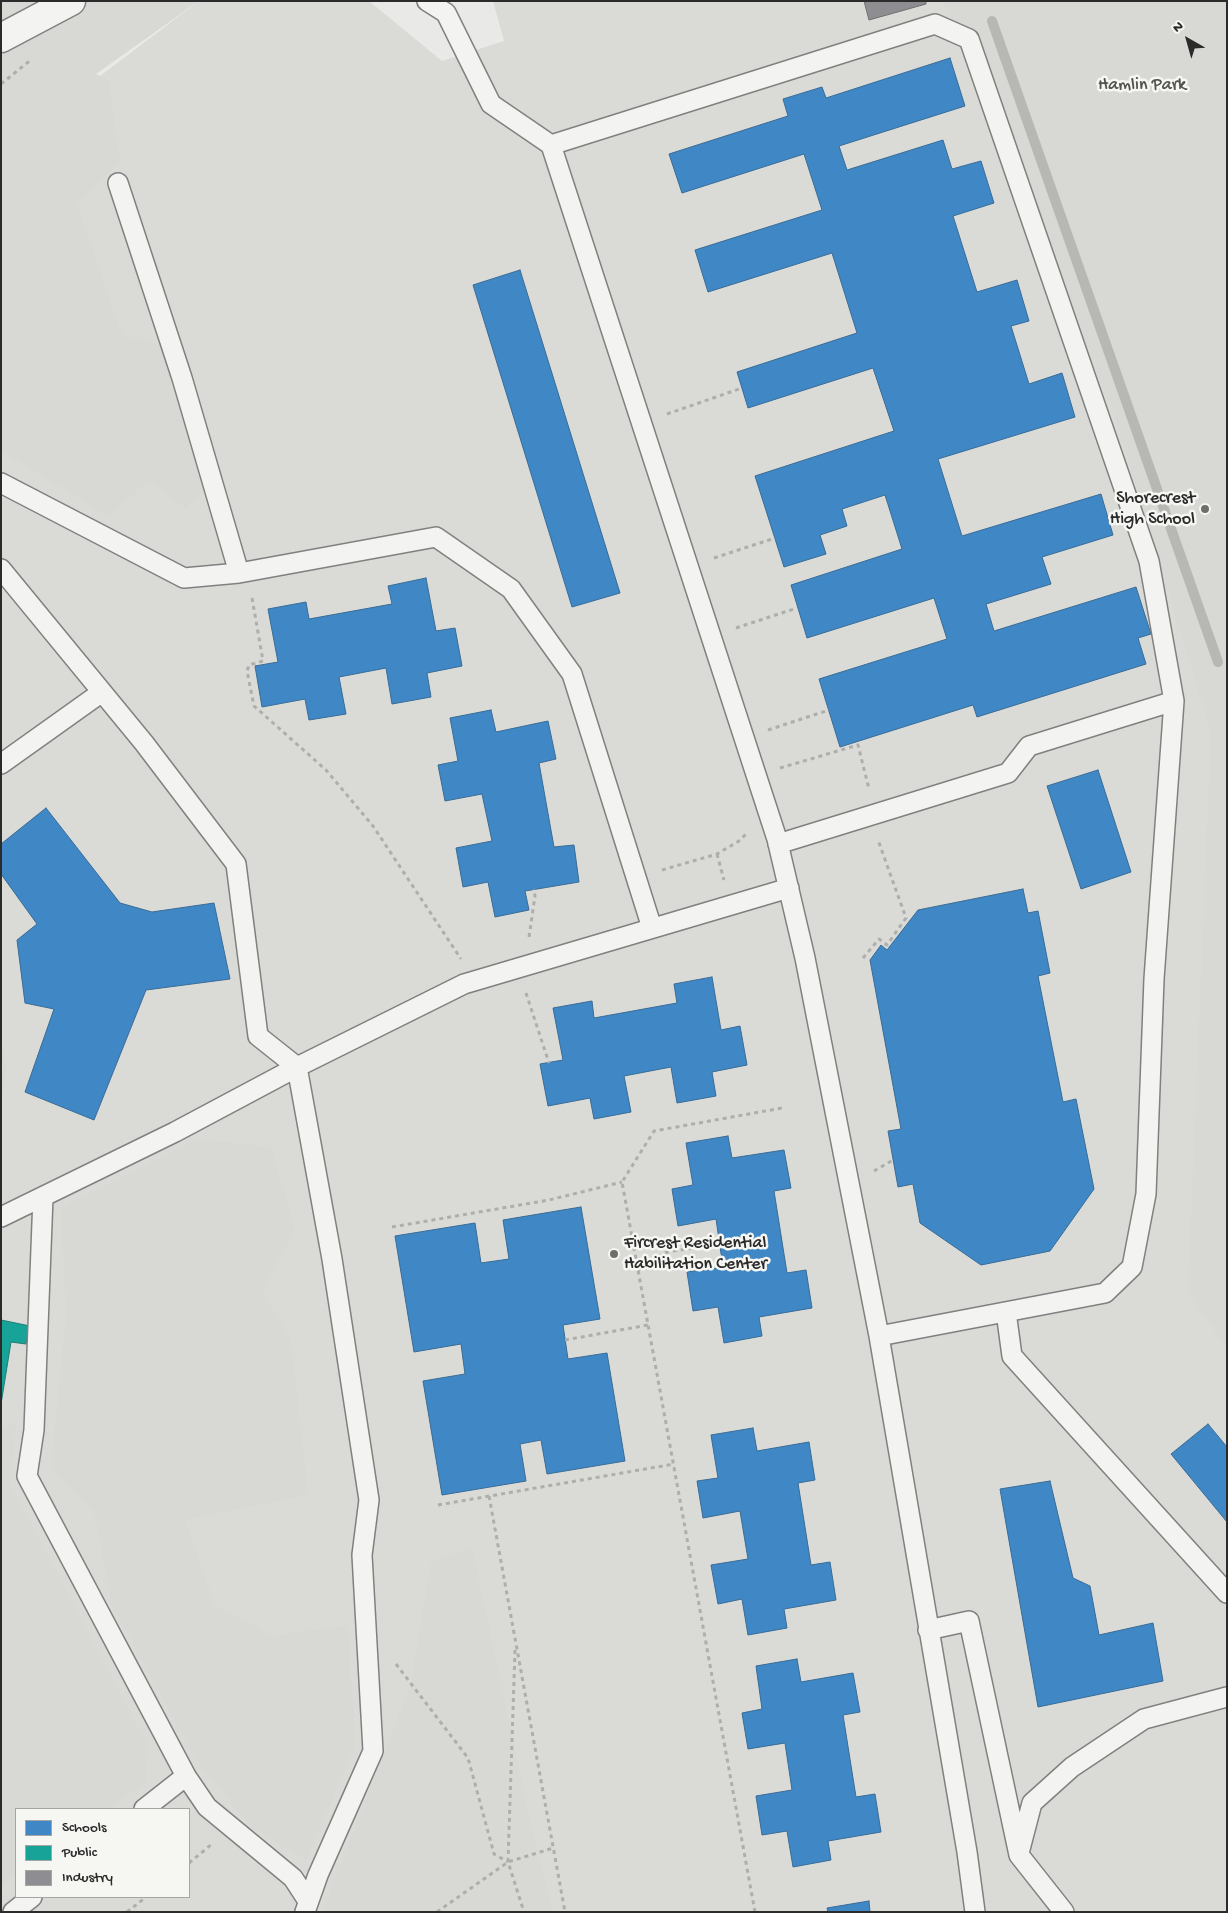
<!DOCTYPE html>
<html>
<head>
<meta charset="utf-8">
<style>
  body { margin:0 }
  #map { position:relative; width:1228px; height:1913px; overflow:hidden; background:#e9e9e7; font-family:"Gochi Hand",sans-serif }
  canvas { display:block }
  .frame { position:absolute; inset:0; border:2px solid #2b2b2b; pointer-events:none }
  .legend { position:absolute; left:15px; top:1808px; width:175px; height:90px; box-sizing:border-box; background:#f6f6f2; border:1px solid #a5a5a2; margin:0; padding:6px 9px; list-style:none; font-size:15px; color:#2b2b2b }
  .legend li { display:flex; align-items:center; gap:10px; height:25px }
  .legend b { width:25px; border:1px solid #a5a5a2 }
  .north { position:absolute; left:1163px; top:15px; width:50px; height:50px; -webkit-text-stroke:4px #f6f6f2; paint-order:stroke; rotate:322deg; font-size:14px; font-weight:700; line-height:20px; text-align:center; color:#2b2b2b }
  .north::after { content:''; display:block; margin:auto; width:18px; height:22px; background:#2b2b2b; clip-path:polygon(50% 0,100% 100%,50% 72%,0 100%) }
</style>
</head>
<body>
<div id="map">
<canvas width="1228" height="1913"></canvas>
<div class="frame"></div>
<ul class="legend">
<li><b style="height:14px;background:#3f88c5"></b>Schools</li>
<li><b style="height:14px;background:#17a398"></b>Public</li>
<li><b style="height:14px;background:#8d8d92"></b>Industry</li>
</ul>
<div class="north">N</div>
</div>
<script>
const g = document.querySelector('canvas').getContext('2d');
g.lineJoin = 'round';
function fillPath(path, color) { g.fillStyle = color; g.fill(path, 'evenodd'); }
const toPath = rows => new Path2D(rows.map(r => 'M' + r).join(''));
function strokePath(path, color, width, dash) { g.strokeStyle = color; g.lineWidth = width; g.lineCap = dash ? 'butt' : 'round'; g.setLineDash(dash || []); g.stroke(path); }
function label(font, color, halo, rows, align = 'center') {
  g.font = font + ' "Gochi Hand",sans-serif'; g.lineWidth = 5; g.setLineDash([]); g.textBaseline = 'middle'; g.strokeStyle = halo; g.fillStyle = color; for (const [text, x, y, turn = 0] of rows) {
    g.save(); g.translate(x, y); g.rotate((+turn || 0) * Math.PI / 180); g.textAlign = isNaN(turn) ? turn : align; if (halo) g.strokeText(text, 0, 0); g.fillText(text, 0, 0); g.restore();
  }
}
const built = toPath([
  [199,1,369,1,442,61,504,41,493,1,943,1,1227,293,1227,1912,1,1912,1,151],
  [16,1809,189,1809,189,1897,16,1897]
]);
const green = toPath([
  [1,1,199,1,96,74,109,81,120,163,77,205,122,335,160,344,207,487,185,508,149,480,108,516,1,451],
  [943,1,1227,1,1227,1348,1188,1292,1211,732,1114,414],
  [1,1044,7,1070,1,1096],
  [198,1139,271,1147,295,1230,262,1291,291,1340,308,1495,185,1520,215,1605,272,1636,348,1625,355,1746,306,1860,251,1827,194,1756,111,1602,95,1514,51,1469,66,1315,61,1208],
  [16,1424,10,1484,148,1746,145,1783,108,1809,16,1809,16,1874,1,1885,1,1428],
  [472,1547,526,1802,552,1912,322,1912,410,1687,431,1563]
]);
const schools = toPath([
  [950,58,965,106,839,146,847,170,943,140,952,169,981,161,994,203,953,216,977,292,1017,280,1029,321,1011,326,1029,384,1062,373,1075,417,938,459,962,536,1101,494,1113,535,1042,557,1051,584,986,604,994,631,1136,587,1151,634,1138,638,1146,664,977,717,973,705,840,747,819,679,947,639,934,598,807,638,791,585,902,549,885,495,842,509,847,526,820,535,826,554,784,567,755,476,894,431,873,368,748,408,737,372,857,333,832,253,708,292,695,250,822,210,804,154,682,193,669,154,788,116,783,99,822,87,826,98,950,58],
  [520,270,620,593,572,607,473,285,520,270],
  [426,578,436,631,455,628,462,666,427,673,431,697,392,704,386,668,339,677,346,714,309,720,305,699,262,707,255,666,278,662,268,609,306,602,309,619,392,604,388,586,426,578],
  [491,710,496,732,548,721,556,759,539,763,554,847,574,845,579,882,525,891,529,910,495,917,488,882,463,887,456,848,492,841,482,794,445,801,438,765,458,761,450,718,491,710],
  [1098,770,1131,872,1081,889,1047,786,1098,770],
  [46,808,120,903,152,912,214,903,230,979,146,990,94,1120,25,1092,54,1009,25,1003,17,940,37,924,1,874,1,844,46,808],
  [1023,889,1028,913,1038,911,1050,973,1038,976,1063,1102,1076,1099,1094,1189,1050,1251,981,1265,920,1223,913,1184,898,1187,888,1131,901,1129,870,960,881,945,887,950,918,910,1023,889],
  [712,977,721,1030,740,1026,747,1065,712,1072,716,1096,677,1103,671,1067,624,1076,631,1112,594,1119,590,1098,548,1106,540,1064,563,1060,553,1008,592,1001,594,1018,677,1003,674,984,712,977],
  [728,1136,732,1158,784,1150,791,1188,774,1191,787,1273,806,1270,812,1308,759,1317,762,1336,724,1343,718,1307,693,1311,687,1272,723,1267,716,1219,678,1226,672,1189,693,1185,686,1143,728,1136],
  [581,1207,600,1319,563,1325,568,1359,607,1353,625,1461,547,1474,541,1440,520,1444,526,1481,442,1495,423,1381,465,1374,461,1344,414,1352,395,1236,475,1223,481,1263,509,1259,503,1220,581,1207],
  [1208,1424,1227,1447,1227,1522,1171,1454,1208,1424],
  [753,1428,757,1451,809,1442,815,1480,798,1483,811,1565,830,1562,836,1600,784,1609,787,1628,748,1635,742,1599,718,1604,711,1565,748,1559,740,1511,703,1518,697,1481,718,1478,711,1435,753,1428],
  [1050,1481,1073,1578,1090,1586,1099,1635,1153,1623,1163,1681,1038,1707,1000,1489,1050,1481],
  [797,1659,801,1682,853,1673,860,1712,843,1715,856,1797,875,1794,881,1832,828,1841,831,1860,793,1867,787,1831,762,1835,756,1796,792,1790,785,1743,748,1749,742,1713,762,1709,756,1666,797,1659],
  [869,1901,870,1912,828,1912,827,1908,869,1901]
]);
const public = toPath([
  [1,1320,30,1326,26,1344,11,1342,1,1404,1,1320]
]);
const industry = toPath([
  [864,1,926,1,926,4,869,20,864,1]
]);
const stream = toPath([
  [992,21,1218,662]
]);
const path = toPath([
  [1,84,32,59],
  [667,414,742,388],
  [714,558,775,538],
  [252,598,263,661,249,665,247,671,254,706,326,770,373,826,461,959],
  [736,628,797,608],
  [768,730,829,710],
  [780,768,858,745,869,789],
  [717,854,724,880],
  [662,870,717,854,739,841,747,833],
  [529,937,535,896,534,889],
  [863,958,879,939,887,945,906,918,878,840],
  [526,993,549,1063],
  [874,1171,893,1160],
  [392,1227,549,1200,622,1182],
  [638,1270,667,1252,720,1244],
  [565,1340,648,1325],
  [489,1496,565,1912],
  [438,1505,674,1464],
  [515,1650,508,1862,524,1912],
  [396,1664,468,1758,494,1854,508,1862],
  [189,1863,212,1844],
  [127,1912,146,1897],
  [437,1912,508,1862,553,1848],
  [755,1912,622,1182,654,1131,782,1108]
]);
const service = toPath([
  [427,1,446,13,491,104,551,145,777,839,805,958,879,1336,967,1852,975,1912],
  [551,145,935,24,969,39,1149,561,1174,701,1154,979,1146,1194,1132,1267,1105,1293,879,1336],
  [118,183,182,378,239,573],
  [1,483,184,578,239,573,436,537,511,589,572,674,652,928],
  [1,569,144,743,236,864,258,1036,297,1067,464,984,789,888],
  [1,764,102,692],
  [778,844,1008,773,1029,746,1174,701],
  [43,1197,34,1430,27,1476,186,1776,207,1807,293,1878,308,1901],
  [1,1217,175,1132,297,1067,332,1259,369,1500,362,1555,373,1751,318,1875,305,1912],
  [1006,1312,1012,1356,1227,1593],
  [928,1630,969,1621,1019,1855,1064,1912],
  [144,1809,186,1776],
  [1020,1849,1032,1803,1072,1767,1144,1719,1227,1697],
  [13,1912,32,1897]
]);
const minor = toPath([
  [1,38,71,1]
]);
const markers = [
  [1205,509,5,"#6e6e6d"],
  [614,1254,5,"#6e6e6d"]
];
const parkNames = [
  ["Hamlin Park",1142,86]
];
const poiNames = [
  ["Shorecrest",1195,499],
  ["High School",1195,520],
  ["Fircrest Residential",624,1244,"left"],
  ["Habilitation Center",624,1265,"left"]
];
fillPath(built, '#dadad7');
fillPath(green, '#d8d8d5');
fillPath(schools, '#3f88c5');
strokePath(schools, '#396c97', 1);
fillPath(public, '#17a398');
strokePath(public, '#1d7f77', 1);
fillPath(industry, '#8d8d92');
strokePath(industry, '#707073', 1);
strokePath(stream, '#b7b7b4', 10);
strokePath(service, '#808080', 22);
strokePath(minor, '#808080', 31);
strokePath(path, '#aeaead', 3, [4, 4]);
strokePath(service, '#f3f3f1', 19);
strokePath(minor, '#f3f3f1', 28);
for (const [x, y, r, color] of markers) { const dot = new Path2D(); dot.arc(x, y, r, 0, 2 * Math.PI); g.fillStyle = color; g.fill(dot); strokePath(dot, '#f6f6f2', 2); }
label('18px', '#535352', '#f6f6f2', parkNames);
label('18px', '#2b2b2b', '#f6f6f2', poiNames, 'right');
</script>
</body>
</html>
